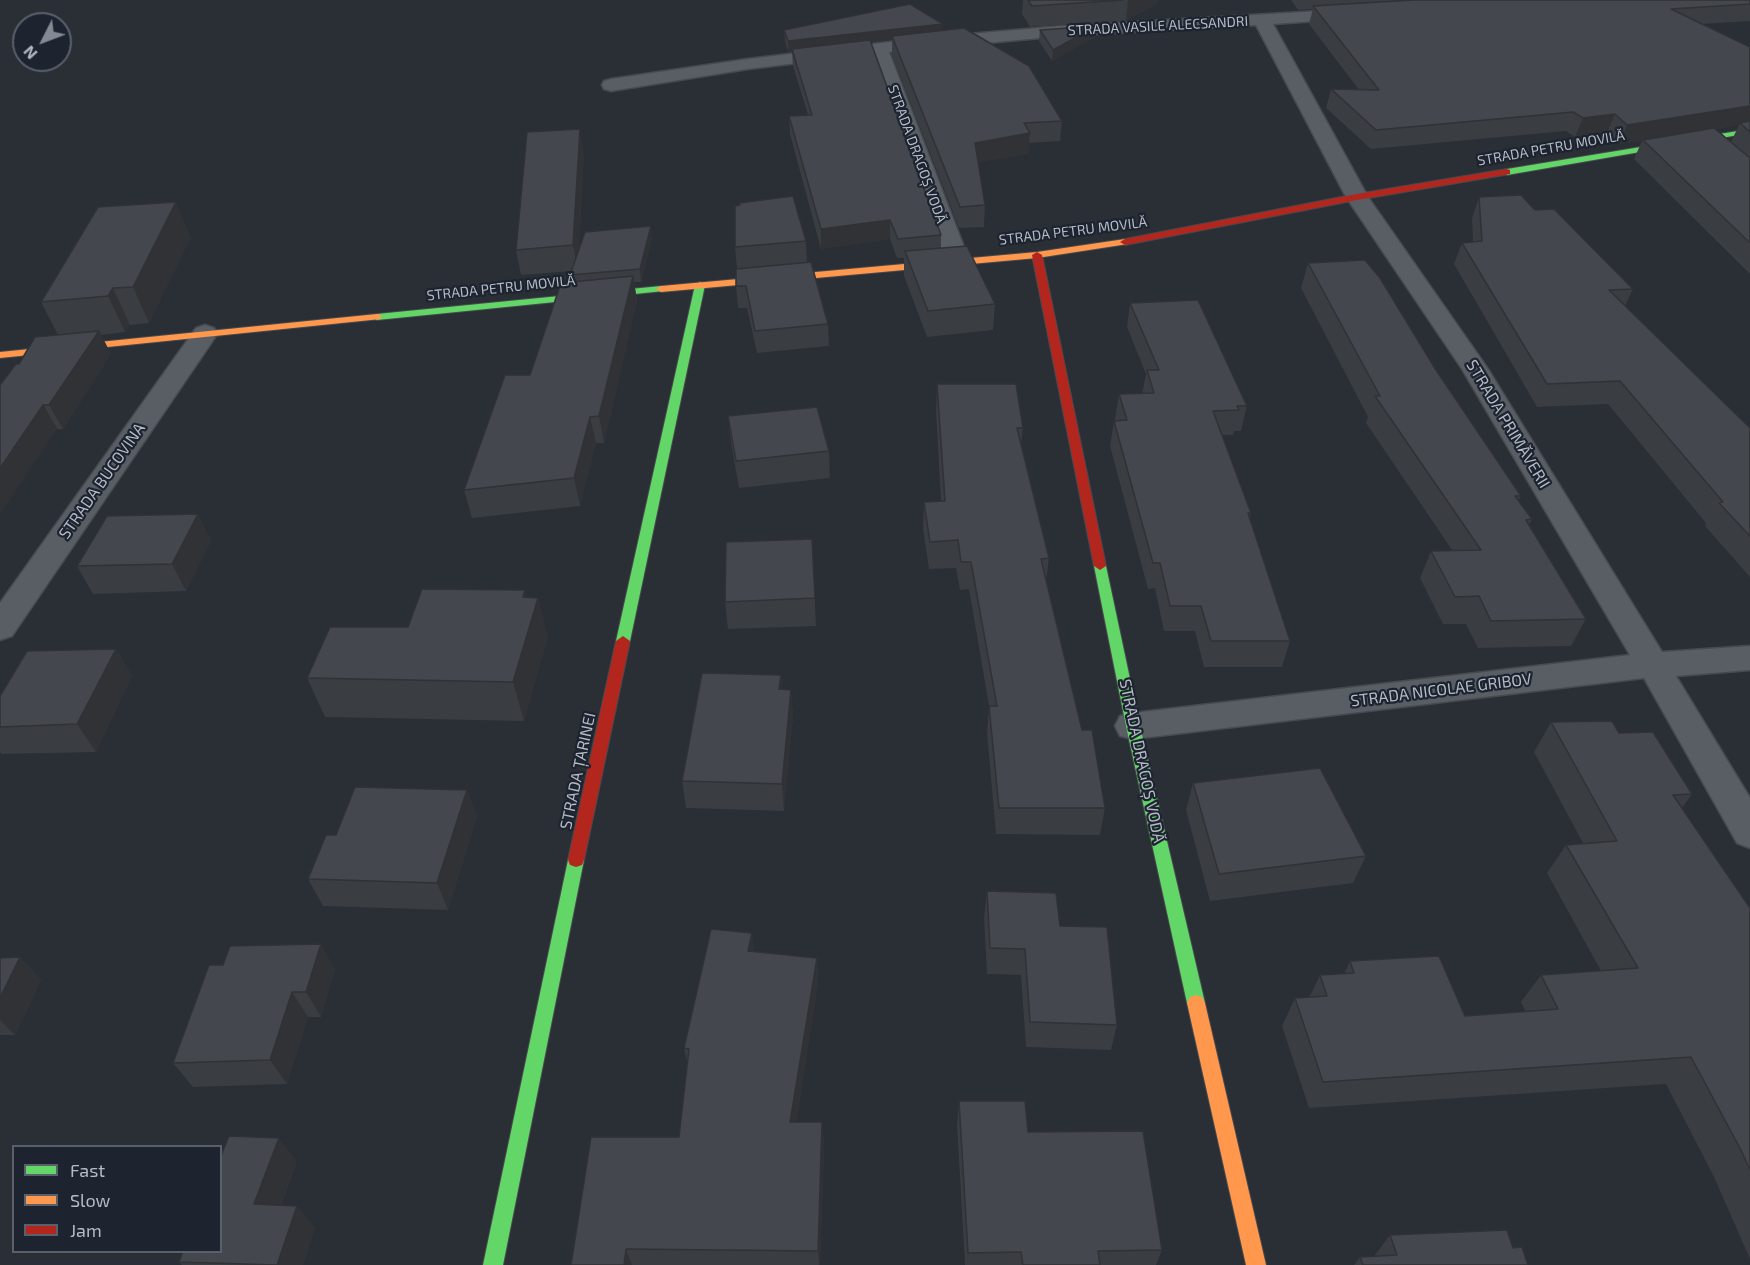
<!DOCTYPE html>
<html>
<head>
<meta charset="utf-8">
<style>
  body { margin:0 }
  #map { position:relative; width:1750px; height:1265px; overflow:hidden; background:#2a2e35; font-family:"Exo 2",sans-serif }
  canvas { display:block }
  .legend { position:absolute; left:12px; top:1145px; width:210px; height:108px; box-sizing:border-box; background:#1d242f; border:2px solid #59606b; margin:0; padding:8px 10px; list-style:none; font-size:18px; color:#b4bac6 }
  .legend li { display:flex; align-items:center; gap:12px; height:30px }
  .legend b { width:30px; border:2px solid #59606b }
  .north { position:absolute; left:12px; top:12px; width:60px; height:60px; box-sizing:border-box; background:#1d242f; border:2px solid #59606b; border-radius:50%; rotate:228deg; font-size:16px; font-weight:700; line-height:24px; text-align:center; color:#b4bac6 }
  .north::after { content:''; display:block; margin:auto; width:21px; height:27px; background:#848993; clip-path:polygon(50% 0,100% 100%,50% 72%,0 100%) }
</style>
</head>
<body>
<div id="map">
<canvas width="1750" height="1265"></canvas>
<ul class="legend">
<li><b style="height:8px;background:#63d668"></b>Fast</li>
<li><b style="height:8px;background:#ff974d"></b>Slow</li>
<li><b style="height:8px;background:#b3261e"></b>Jam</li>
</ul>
<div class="north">N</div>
</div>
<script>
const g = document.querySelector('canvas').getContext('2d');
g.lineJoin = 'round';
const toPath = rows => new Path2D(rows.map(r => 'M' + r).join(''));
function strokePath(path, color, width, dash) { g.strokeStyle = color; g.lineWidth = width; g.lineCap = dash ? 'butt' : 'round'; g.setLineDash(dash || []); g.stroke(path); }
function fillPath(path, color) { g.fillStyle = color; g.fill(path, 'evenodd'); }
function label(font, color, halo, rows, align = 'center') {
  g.font = font + ' "Exo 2",sans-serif'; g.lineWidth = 4.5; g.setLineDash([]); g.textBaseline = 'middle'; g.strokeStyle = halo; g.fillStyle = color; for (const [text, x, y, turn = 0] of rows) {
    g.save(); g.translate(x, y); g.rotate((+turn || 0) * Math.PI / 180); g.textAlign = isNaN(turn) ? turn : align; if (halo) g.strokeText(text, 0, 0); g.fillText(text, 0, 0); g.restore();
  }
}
const street = toPath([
  [1355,9,1361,10,1363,14,1361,18,1273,24,1368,197,1488,369,1662,652,1750,646,1750,670,1676,676,1750,798,1750,848,1737,843,1644,678,1133,739,1120,736,1115,726,1120,716,1133,713,1630,655,1462,369,1346,197,1256,25,1062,36,889,52,969,260,965,265,957,267,949,265,945,260,871,54,748,69,611,91,604,89,602,85,604,81,611,79,748,59,922,38,1062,26,1355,9],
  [205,325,214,328,218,333,12,636,0,640,0,603,196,328,205,325]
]);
const fast = toPath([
  [1750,129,1750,133,1507,175,1503,172,1507,169,1750,129],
  [700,282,705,285,630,641,623,646,616,641,695,285,700,282],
  [661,286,666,289,664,291,377,320,372,317,377,314,661,286],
  [1100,562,1106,566,1140,726,1205,1003,1202,1009,1196,1011,1190,1009,1187,1003,1126,726,1094,566,1100,562],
  [576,853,582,855,584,860,503,1265,483,1265,568,860,570,855,576,853]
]);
const slow = toPath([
  [1125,239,1130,242,1128,244,1037,258,661,292,656,289,661,286,1037,252,1125,239],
  [377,314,381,315,381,319,0,358,0,352,377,314],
  [1196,995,1202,997,1205,1003,1266,1265,1246,1265,1187,1003,1190,997,1196,995]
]);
const jam = toPath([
  [1507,169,1510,170,1510,174,1357,200,1125,245,1120,242,1125,239,1357,194,1507,169],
  [1037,252,1042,255,1106,566,1100,570,1094,566,1032,255,1037,252],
  [623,636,630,641,584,860,582,865,576,867,570,865,568,860,616,641,623,636]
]);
const wall = toPath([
  [1023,0,1158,0,1158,3,1126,21,1030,27,1022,14],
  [1291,0,1750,0,1750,21,1702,24,1750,47,1750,274,1634,159,1642,141,1619,144,1607,133,1575,137,1566,131,1371,149,1326,108,1331,89,1359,90,1309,24,1313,9,1298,10],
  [1739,125,1731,142,1716,129],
  [784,30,943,30,1062,121,1060,141,1029,143,1028,154,978,162,985,205,984,227,959,228,892,55,892,40,871,43,941,235,941,248,995,304,993,330,927,337,904,276,904,258,897,258,890,239,821,249,790,134,789,116,808,115,793,66,792,52,788,52,785,41],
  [1040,30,1095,37,1052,61,1039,41],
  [584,152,579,249,652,238,641,282,634,282,637,301,604,443,596,443,580,506,472,518,464,490,530,375,572,282,570,275,572,271,521,275,516,250],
  [1479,197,1535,210,1633,289,1625,306,1750,428,1750,577,1705,526,1706,523,1608,404,1537,407,1454,264,1462,243,1473,242,1472,218],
  [739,203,806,241,807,263,828,324,829,346,757,353,747,308,738,308,736,286,737,269,735,247],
  [191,237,149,323,130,325,125,332,101,335,111,354,63,429,57,429,19,364,58,335,41,302],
  [1308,263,1436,370,1521,496,1518,501,1532,519,1529,525,1586,619,1571,646,1478,648,1466,624,1443,624,1420,578,1431,551,1452,550,1366,423,1368,417,1301,288],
  [1130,303,1247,406,1241,431,1234,431,1233,435,1222,435,1251,513,1250,518,1290,641,1282,667,1204,667,1195,631,1164,631,1155,588,1148,589,1110,446,1114,421,1115,421,1115,419,1119,394,1142,394,1146,374,1127,327],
  [937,384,1023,428,1021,444,1049,558,1046,581,1082,730,1105,808,1100,835,996,834,987,733,989,706,969,589,960,590,956,568,929,569,923,529,924,502,941,501,936,411],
  [728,416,829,451,830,478,739,488,731,443],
  [198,514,211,541,186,591,93,594,77,566],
  [812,539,816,626,728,629,725,602],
  [527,597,538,598,548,637,524,721,325,717,307,678,408,627],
  [116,649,132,676,96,752,2,754,0,752,0,696],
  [781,675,782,690,791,690,793,717,784,811,686,808,682,781],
  [1551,722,1619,733,1692,794,1682,808,1750,908,1750,1259,1714,1177,1666,1084,1309,1108,1282,1026,1295,998,1309,998,1320,975,1344,974,1350,961,1465,1016,1526,1012,1521,1002,1541,975,1601,971,1547,873,1566,845,1583,843,1534,752],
  [1193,783,1366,856,1353,883,1210,901,1186,810],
  [467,790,477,817,448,910,323,906,308,879,336,835],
  [987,891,1060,926,1117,1025,1111,1050,1026,1047,1021,975,987,974,984,917],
  [754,951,817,958,818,983,796,1122,822,1122,824,1145,820,1265,571,1265,679,1137,687,1062,684,1048],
  [20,957,41,980,15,1035,0,1035,0,958],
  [223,965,335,969,321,1017,308,1017,287,1084,193,1087,173,1063],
  [959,1101,1028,1132,1162,1250,1156,1265,965,1265,957,1125],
  [297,1161,281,1205,297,1206,315,1228,303,1265,182,1265,179,1262],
  [1390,1235,1513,1248,1528,1265,1354,1265,1360,1257,1374,1256]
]);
const shadedWall = toPath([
  [1128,0,1158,0,1158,3,1126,21],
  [943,24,942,35,892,36,892,40,793,52,792,49,792,52,788,52,788,41],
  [1097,26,1095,37,1052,61,1053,50],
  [1750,106,1750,124,1740,123,1739,125,1644,140,1643,140,1642,141,1619,144,1627,125],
  [1615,114,1607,133,1575,137,1583,118],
  [580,129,584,152,578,271,573,245],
  [1030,133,1028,154,974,163,975,143],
  [176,202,191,237,149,323,133,287],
  [890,220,890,239,821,249,821,229],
  [651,226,652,238,641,282,640,269],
  [633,276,637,301,604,443,599,416],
  [113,288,130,325,125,332,108,296],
  [99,331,111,354,63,429,49,405],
  [43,405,57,429,0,515,0,468],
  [590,417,596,443,580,506,574,478],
  [198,514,211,541,186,591,172,564],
  [525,590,532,616,538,598,548,637,524,721,513,682,523,597],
  [116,649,132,676,96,752,77,724],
  [781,675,783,703,779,689],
  [791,690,793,717,784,811,782,784],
  [467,790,477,817,448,910,437,883],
  [752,933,755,959,748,951],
  [321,944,335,969,321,1017,306,992],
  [20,957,41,980,15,1035,0,1020,0,998],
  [817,958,818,983,792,1145,790,1122],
  [292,992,308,1017,287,1084,270,1060],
  [822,1122,824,1145,820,1265,819,1265,818,1251],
  [279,1138,297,1161,273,1225,254,1204],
  [297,1206,315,1228,303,1265,277,1265],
  [626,1249,632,1265,624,1265]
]);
const building = toPath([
  [1028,0,1123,0,1032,6,1028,0],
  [1414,0,1750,0,1750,4,1671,9,1750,47,1750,106,1627,125,1615,114,1583,118,1573,112,1376,130,1331,89,1379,90,1313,6,1414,0],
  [910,4,943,24,788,41,784,30,910,4],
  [1097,26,1053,50,1040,30,1097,26],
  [964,28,1029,66,1062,121,1024,123,1030,133,975,143,985,205,960,207,892,36,964,28],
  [870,40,941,235,898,239,890,220,821,229,789,116,812,115,792,49,870,40],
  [1750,121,1750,132,1740,123,1750,121],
  [1714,128,1750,158,1750,243,1643,140,1714,128],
  [580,129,573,245,516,250,527,132,580,129],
  [1521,195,1535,210,1554,209,1633,289,1609,290,1750,428,1750,536,1719,503,1723,502,1620,381,1547,384,1462,243,1482,241,1479,197,1521,195],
  [793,196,806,241,735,247,735,206,740,205,739,203,793,196],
  [176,202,133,287,113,288,108,296,41,302,98,207,176,202],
  [651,226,640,269,570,275,585,232,651,226],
  [967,246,995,304,928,311,905,251,967,246],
  [1365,260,1380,278,1436,370,1521,496,1515,496,1532,519,1526,520,1586,619,1491,621,1479,596,1455,597,1431,551,1481,550,1375,396,1380,396,1308,263,1365,260],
  [811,262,828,324,755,331,746,286,736,286,736,269,811,262],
  [633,276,599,416,590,417,574,478,464,490,505,375,530,375,561,283,633,276],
  [1198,300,1247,406,1237,406,1239,410,1213,411,1251,513,1248,513,1290,641,1211,641,1201,606,1170,606,1160,563,1153,563,1114,421,1127,420,1119,394,1154,393,1147,370,1159,370,1130,303,1198,300],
  [99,331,49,405,43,405,0,468,0,385,16,364,19,364,35,337,99,331],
  [937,384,1016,384,1023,428,1017,428,1049,558,1041,559,1082,730,1092,730,1105,808,999,808,989,706,997,706,971,562,961,562,958,540,930,542,924,502,945,501,937,384],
  [817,407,829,451,736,461,728,416,817,407],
  [198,514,172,564,77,566,107,516,198,514],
  [812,539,815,598,725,602,726,542,812,539],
  [422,589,525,590,523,597,538,598,513,682,307,678,330,627,408,627,422,589],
  [116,649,77,724,0,727,0,696,27,651,116,649],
  [702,673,781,675,779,689,791,690,782,784,682,781,702,673],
  [1612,721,1619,733,1653,732,1692,794,1673,795,1750,908,1750,1170,1742,1152,1691,1057,1323,1082,1295,998,1327,996,1320,975,1354,973,1350,961,1439,956,1465,1016,1558,1009,1541,975,1638,968,1566,845,1617,841,1551,722,1612,721],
  [1320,768,1366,856,1219,874,1193,783,1320,768],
  [355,787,467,790,437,883,308,879,326,835,336,835,355,787],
  [987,891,1056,893,1060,926,1107,927,1117,1025,1030,1022,1025,949,990,948,987,891],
  [711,929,752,933,748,951,817,958,790,1122,822,1122,818,1251,626,1249,624,1265,571,1265,591,1137,679,1137,689,1049,684,1048,711,929],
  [321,944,306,992,292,992,270,1060,173,1063,209,965,223,965,230,946,321,944],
  [20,957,0,998,0,958,20,957],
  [959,1101,1025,1101,1028,1132,1143,1131,1162,1250,1098,1251,1100,1265,1023,1265,1021,1252,968,1253,959,1101],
  [229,1136,279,1138,254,1204,297,1206,277,1265,179,1262,183,1251,220,1251,220,1158,229,1136],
  [1507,1230,1513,1248,1522,1247,1528,1265,1363,1265,1360,1257,1397,1255,1390,1235,1507,1230]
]);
const farStreetnames = [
  ["STRADA VASILE ALECSANDRI",1158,26,-3],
  ["STRADA PETRU MOVILĂ",1551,148,-10],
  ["STRADA DRAGOȘ VODĂ",917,154,70],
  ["STRADA PETRU MOVILĂ",1073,231,-7],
  ["STRADA PETRU MOVILĂ",501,288,-6]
];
const streetNames = [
  ["STRADA PRIMĂVERII",1508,424,59],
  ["STRADA BUCOVINA",102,481,-55],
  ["STRADA NICOLAE GRIBOV",1441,690,-7],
  ["STRADA DRAGOȘ VODĂ",1142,761,78],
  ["STRADA ȚARINEI",578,771,-78]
];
strokePath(street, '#46494e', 3);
strokePath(fast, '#46494e', 2);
strokePath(slow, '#46494e', 2);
strokePath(jam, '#46494e', 2);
fillPath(street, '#595d64');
fillPath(fast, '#63d668');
fillPath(slow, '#ff974d');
fillPath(jam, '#b3261e');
fillPath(wall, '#3a3d42');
fillPath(shadedWall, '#303236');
fillPath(building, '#44474d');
strokePath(building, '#303236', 1.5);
label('14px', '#b4bac6', '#1d242f', farStreetnames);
label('16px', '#b4bac6', '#1d242f', streetNames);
</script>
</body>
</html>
